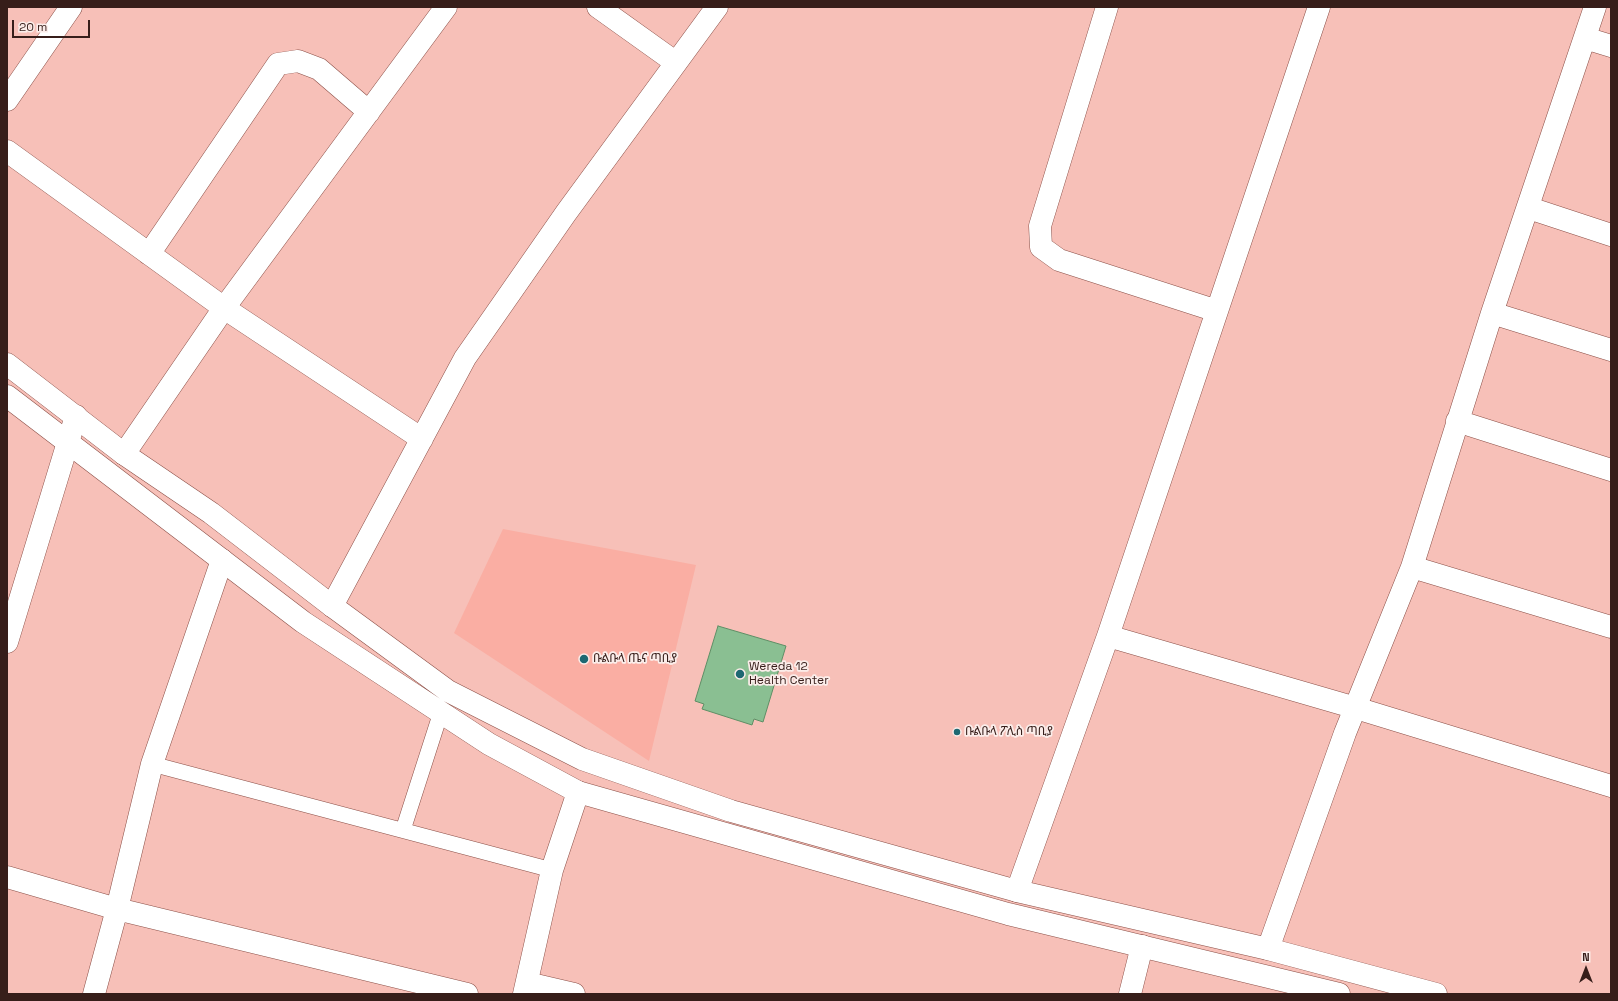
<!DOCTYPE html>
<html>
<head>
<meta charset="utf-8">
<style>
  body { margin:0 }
  #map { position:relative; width:1618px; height:1001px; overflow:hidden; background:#f7c0b8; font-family:"Space Grotesk",sans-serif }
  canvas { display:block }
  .frame { position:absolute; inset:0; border:8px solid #371e1a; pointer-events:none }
  .north { position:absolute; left:1566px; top:949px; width:40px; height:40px; -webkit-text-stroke:3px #fbedea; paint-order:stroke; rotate:0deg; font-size:11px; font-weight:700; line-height:16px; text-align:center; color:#371e1a }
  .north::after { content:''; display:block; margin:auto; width:14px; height:18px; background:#371e1a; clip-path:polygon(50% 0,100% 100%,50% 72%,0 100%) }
  .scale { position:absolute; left:12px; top:20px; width:78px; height:18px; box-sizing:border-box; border:2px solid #371e1a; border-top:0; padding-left:5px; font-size:12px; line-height:14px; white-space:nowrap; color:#371e1a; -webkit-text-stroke:3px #fbedea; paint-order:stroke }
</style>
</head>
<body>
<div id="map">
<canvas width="1618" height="1001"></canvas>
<div class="frame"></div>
<div class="north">N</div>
<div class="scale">20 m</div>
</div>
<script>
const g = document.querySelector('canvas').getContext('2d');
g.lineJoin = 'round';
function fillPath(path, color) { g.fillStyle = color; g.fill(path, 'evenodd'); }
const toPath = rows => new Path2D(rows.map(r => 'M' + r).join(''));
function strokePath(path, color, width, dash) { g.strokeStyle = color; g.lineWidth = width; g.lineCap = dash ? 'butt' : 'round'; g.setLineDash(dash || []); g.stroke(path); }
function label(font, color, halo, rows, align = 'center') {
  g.font = font + ' "Space Grotesk","Noto Sans Ethiopic",sans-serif'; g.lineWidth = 3.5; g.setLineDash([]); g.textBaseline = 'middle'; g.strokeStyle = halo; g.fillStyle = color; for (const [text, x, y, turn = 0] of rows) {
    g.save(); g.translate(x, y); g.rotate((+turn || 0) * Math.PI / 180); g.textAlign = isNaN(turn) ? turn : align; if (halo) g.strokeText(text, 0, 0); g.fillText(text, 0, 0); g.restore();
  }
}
const built = toPath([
  [503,529,696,565,649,761,454,633]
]);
const building = toPath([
  [718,626,786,646,763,722,754,719,752,725,702,709,704,704,695,701,718,626]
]);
const lane = toPath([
  [152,764,552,870],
  [403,830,441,712]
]);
const street = toPath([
  [598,7,675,62],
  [1107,7,1040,226,1041,247,1059,260,1217,311],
  [1585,38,1611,46],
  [7,100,71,7],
  [7,151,224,308,422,439],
  [1529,208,1611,235],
  [149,254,278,64,298,61,319,69,369,112],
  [1492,313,1611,350],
  [1457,421,1611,470],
  [124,454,224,308,446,7],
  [1412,567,1611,627],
  [332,606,465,358,566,213,717,7],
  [1108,636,1356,708,1611,786],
  [7,642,76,416],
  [7,877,117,909,467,994],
  [1017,891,1108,636,1319,7],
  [1268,949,1345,733,1412,567,1492,313,1595,7],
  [527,983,574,994],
  [94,994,117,909,152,764,222,560],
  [524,994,552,870,578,792],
  [1130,994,1142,946]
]);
const secondary = toPath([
  [7,364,124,454,211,513,332,606,448,691,582,759,731,811,1017,891,1268,949,1436,994],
  [7,396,303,622,489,744,578,792,1008,914,1339,994]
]);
const markers = [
  [584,659,5,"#1e6872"],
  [740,674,5,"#1e6872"],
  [957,732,4,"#1e6872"]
];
const poiNames = [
  ["ቡልቡላ ጤና ጣቢያ",593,659],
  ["Wereda 12",749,667],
  ["Health Center",749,681],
  ["ቡልቡላ ፖሊስ ጣቢያ",965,732]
];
fillPath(built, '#faaea3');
fillPath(building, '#8abf92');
strokePath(building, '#5e8e65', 1);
strokePath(lane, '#8c5048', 16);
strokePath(street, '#8c5048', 23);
strokePath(secondary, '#8c5048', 23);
strokePath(lane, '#fff', 15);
strokePath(street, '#fff', 22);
strokePath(secondary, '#fff', 22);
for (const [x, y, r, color] of markers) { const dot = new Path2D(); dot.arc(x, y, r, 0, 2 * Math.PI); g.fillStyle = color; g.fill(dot); strokePath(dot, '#fbedea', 1.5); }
label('12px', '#371e1a', '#fbedea', poiNames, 'left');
</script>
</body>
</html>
